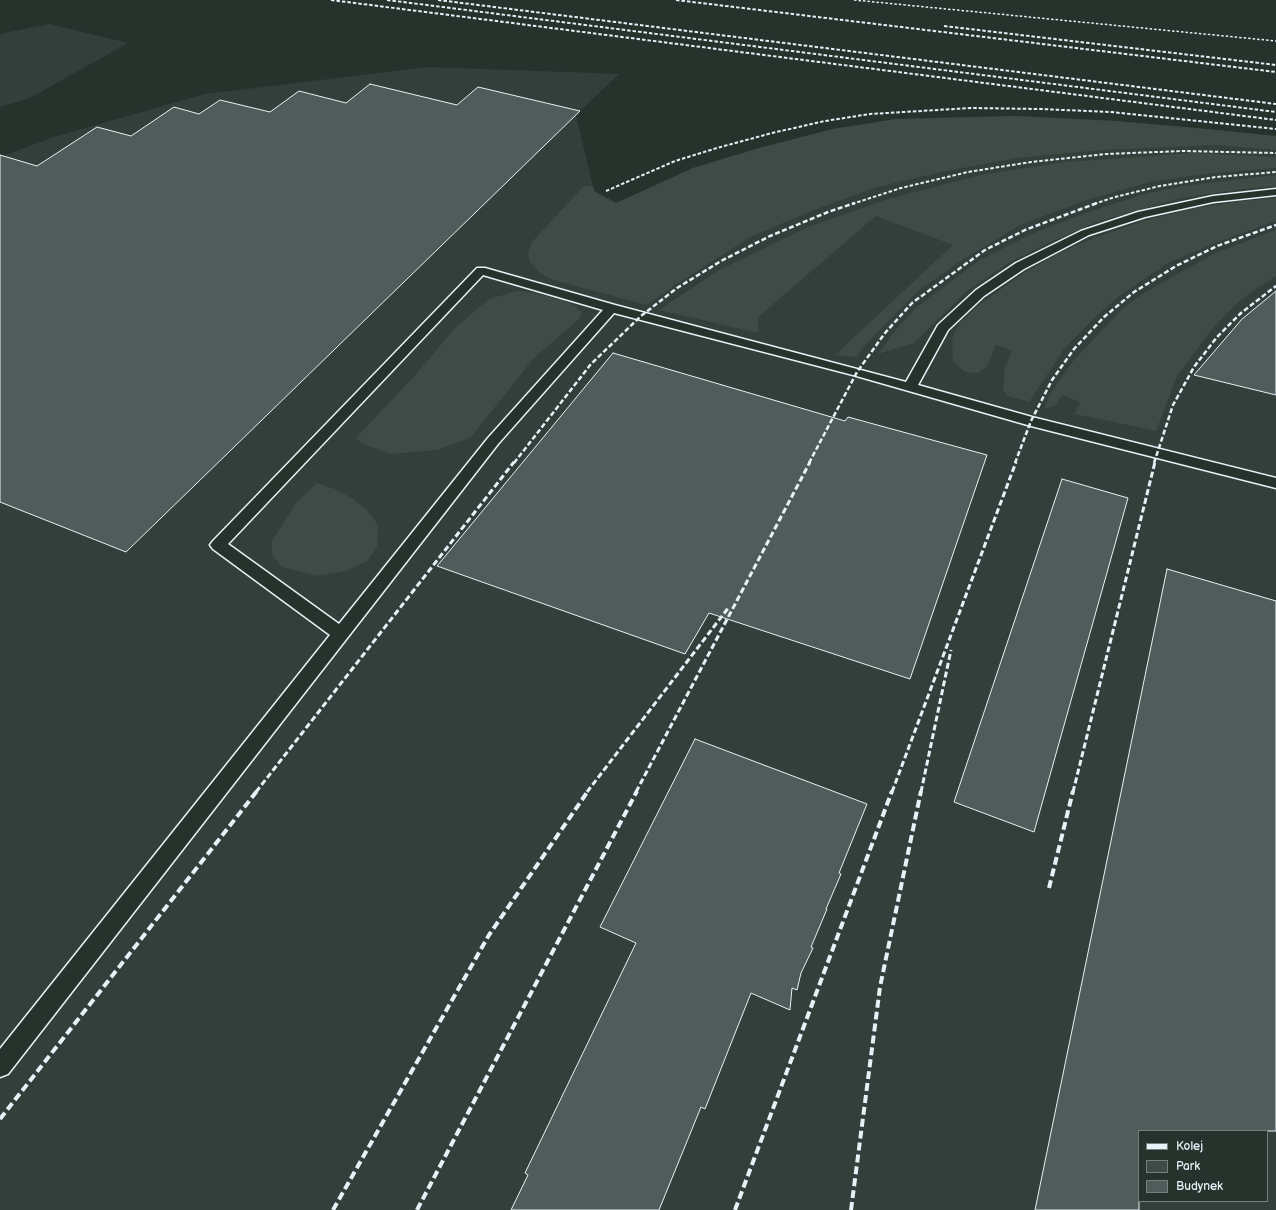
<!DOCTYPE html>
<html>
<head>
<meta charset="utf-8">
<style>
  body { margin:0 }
  #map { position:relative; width:1276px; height:1210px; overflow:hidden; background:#26332d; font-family:"Balsamiq Sans",sans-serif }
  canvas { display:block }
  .legend { position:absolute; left:1138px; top:1130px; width:130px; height:72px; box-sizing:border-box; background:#26332d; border:1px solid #747f7e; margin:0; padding:5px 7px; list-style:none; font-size:12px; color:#e8f1f8 }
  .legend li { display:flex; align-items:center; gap:8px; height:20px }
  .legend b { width:20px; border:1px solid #747f7e }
</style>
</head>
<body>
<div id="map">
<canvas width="1276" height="1210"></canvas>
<ul class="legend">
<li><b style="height:5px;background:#e8f1f8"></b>Kolej</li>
<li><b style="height:11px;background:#3e4b47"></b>Park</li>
<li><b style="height:11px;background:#505c59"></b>Budynek</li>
</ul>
</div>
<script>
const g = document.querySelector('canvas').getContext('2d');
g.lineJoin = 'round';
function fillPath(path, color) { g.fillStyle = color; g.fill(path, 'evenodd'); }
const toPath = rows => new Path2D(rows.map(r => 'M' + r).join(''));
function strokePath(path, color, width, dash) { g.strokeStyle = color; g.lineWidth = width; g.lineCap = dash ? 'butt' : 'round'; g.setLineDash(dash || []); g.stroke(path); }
const built = toPath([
  [49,24,128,43,30,98,0,107,0,34],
  [428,67,619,74,576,115,594,191,616,203,693,168,759,148,833,129,896,119,1015,116,1116,121,1207,129,1276,136,1276,1210,0,1210,0,157,54,137,205,94],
  [1139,1131,1267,1131,1267,1201,1139,1201]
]);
const green = toPath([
  [1015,116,1116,121,1207,129,1276,136,1276,150,1216,145,1101,150,1017,158,941,172,874,188,814,210,752,236,672,287,647,305,550,279,539,272,530,262,528,253,532,242,584,186,593,186,594,191,616,203,693,168,759,148,833,129,896,119],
  [1193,153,1276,157,1276,168,1212,173,1150,182,1084,201,1020,225,962,260,918,291,864,346,857,357,835,355,953,245,876,216,758,317,758,333,659,310,719,270,808,227,888,199,985,174,1066,162],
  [1276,175,1276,186,1243,189,1180,198,1097,222,1046,244,1008,263,966,292,914,343,878,354,899,326,916,308,939,290,980,260,1031,234,1085,213,1144,194,1183,186],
  [1276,198,1276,221,1218,242,1168,263,1118,297,1093,319,1064,349,1029,402,1007,396,1003,390,1005,368,1012,350,996,345,987,366,978,373,965,372,953,361,952,339,958,325,980,304,1024,273,1061,252,1094,238,1143,221,1196,208,1243,201],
  [1276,230,1276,276,1239,301,1212,329,1177,376,1156,431,1075,414,1080,402,1062,395,1054,406,1044,409,1050,394,1073,361,1123,308,1144,293,1215,253],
  [517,291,536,293,568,302,582,312,579,319,533,359,470,438,437,450,391,454,363,444,356,438,418,372,456,327,489,299],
  [317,483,335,489,353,499,366,509,378,525,377,547,367,561,346,571,317,576,282,567,272,555,272,541,296,503]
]);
const building = toPath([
  [370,84,457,105,478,87,580,111,126,552,0,502,0,155,37,166,97,127,131,136,174,107,199,114,220,100,270,112,299,91,346,103,370,84],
  [1276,291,1276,395,1194,375,1242,319,1276,291],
  [613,353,845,421,848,417,987,455,910,679,709,613,685,654,437,566,613,353],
  [1062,479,1128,498,1034,832,954,802,1062,479],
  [1167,569,1276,601,1276,1131,1139,1131,1139,1210,1035,1210,1167,569],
  [695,739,867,804,839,873,841,874,826,909,827,909,811,947,813,948,801,973,797,990,792,988,790,1010,751,993,705,1109,701,1107,659,1210,511,1210,528,1175,525,1173,636,943,600,927,695,739]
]);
const path = toPath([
  [854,0,1276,41]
]);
const lane = toPath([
  [1276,189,1276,195,1213,202,1145,217,1089,235,1024,269,984,296,948,330,918,385,1032,417,1276,478,1276,488,1031,426,853,375,614,313,498,444,8,1074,0,1077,0,1049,330,635,213,549,210,545,213,541,477,268,485,268,615,305,906,382,938,325,976,290,1016,263,1081,231,1138,212,1213,196,1276,189],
  [483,275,603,310,488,438,339,624,228,544,483,275]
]);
const railFar3 = toPath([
  [331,0,1276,120],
  [387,0,1276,112],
  [438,0,1276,104],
  [676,0,1276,72],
  [944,26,1276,65],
  [606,191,675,161,717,148,772,133,825,121,870,114,971,108,1040,109,1111,112,1276,129],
  [852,204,901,188,968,172,1031,162,1106,154,1183,151,1276,153],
  [1094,204,1115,197,1160,186,1216,177,1276,172]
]);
const railFar2 = toPath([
  [514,463,591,364,641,316,677,288,721,261,770,236,828,212,855,203],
  [809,463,857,372,885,333,912,303,985,250,1025,230,1097,203],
  [1015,463,1031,421,1052,380,1074,349,1104,317,1134,292,1176,266,1217,246,1276,225],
  [1154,463,1173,405,1194,367,1217,337,1241,313,1276,286]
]);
const railFar1 = toPath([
  [256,792,514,462],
  [587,792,729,607],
  [636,792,810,462],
  [892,792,1016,462],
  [921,792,951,650],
  [1073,792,1155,462]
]);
const rail = toPath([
  [1049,888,1073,791],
  [0,1119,257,791],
  [333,1210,489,935,588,791],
  [417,1210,637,791],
  [735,1210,892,791],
  [851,1210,880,987,921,791]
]);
fillPath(built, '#333f3a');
fillPath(green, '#3e4b47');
fillPath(building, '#505c59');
strokePath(building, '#e8f1f8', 1);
strokePath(lane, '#e8f1f8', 3);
strokePath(path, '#e8f1f8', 1.5, [2.5, 2]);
fillPath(lane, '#26332d');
strokePath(railFar3, '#e8f1f8', 2, [3.5, 2]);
strokePath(railFar2, '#e8f1f8', 2.5, [5, 2.5]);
strokePath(railFar1, '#e8f1f8', 3, [6, 3]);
strokePath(rail, '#e8f1f8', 4, [8, 4]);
</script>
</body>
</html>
